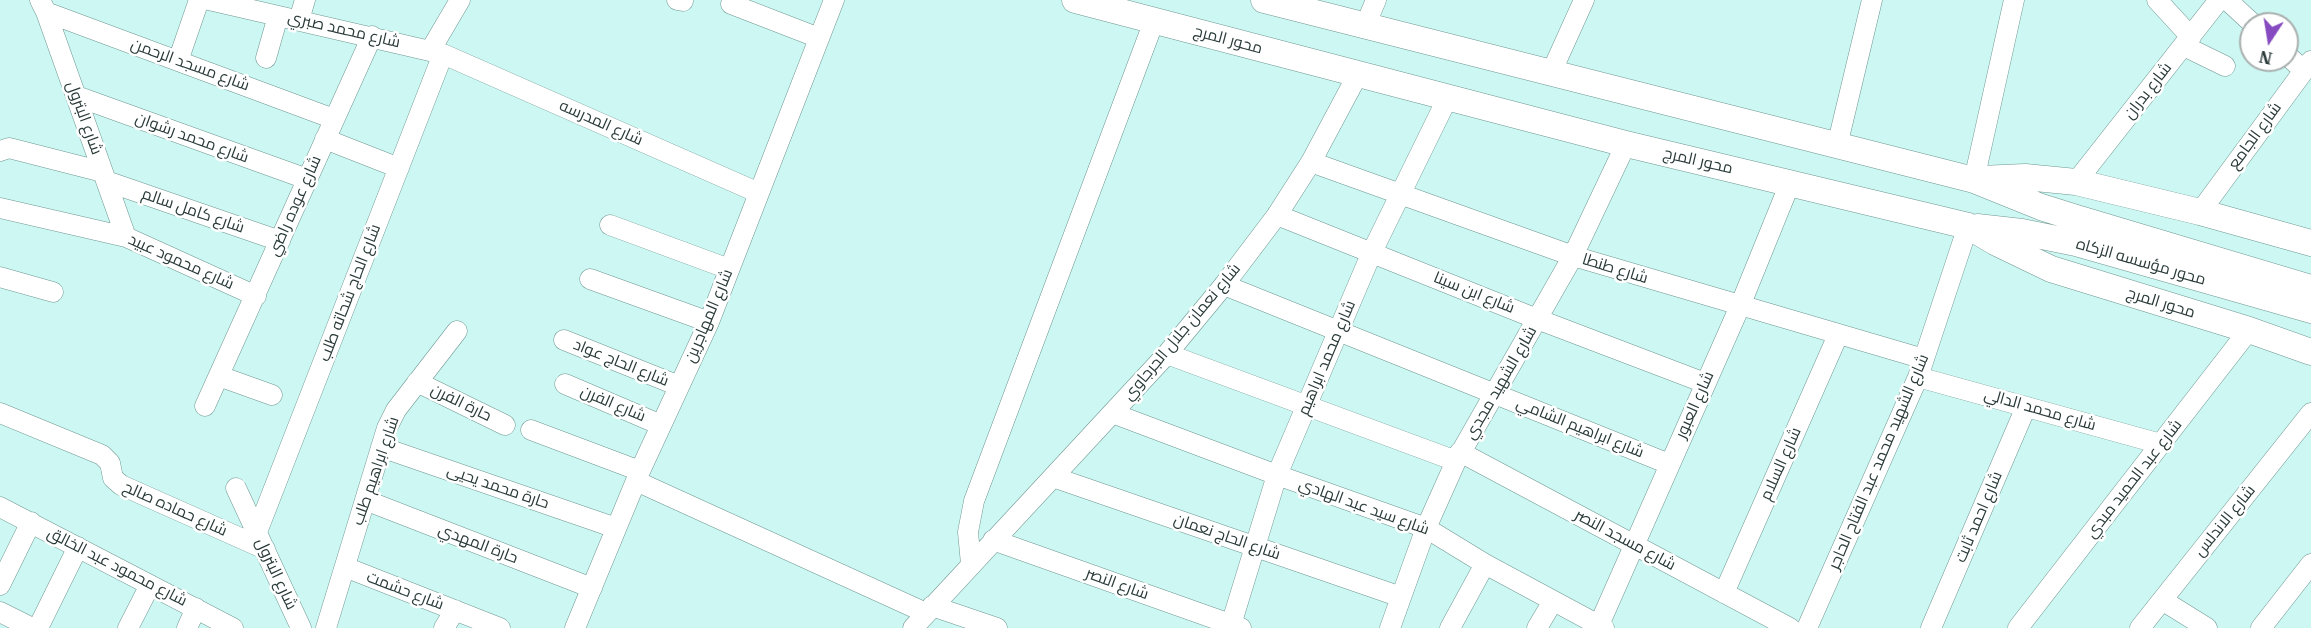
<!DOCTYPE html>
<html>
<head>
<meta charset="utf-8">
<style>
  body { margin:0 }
  #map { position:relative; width:2311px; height:628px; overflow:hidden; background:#ccf7f2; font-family:"IBM Plex Serif",serif }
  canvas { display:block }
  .north { position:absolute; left:2239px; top:12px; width:60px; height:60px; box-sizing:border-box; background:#fff; border:2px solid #a9b0af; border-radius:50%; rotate:192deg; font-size:16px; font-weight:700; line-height:24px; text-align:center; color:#293a38 }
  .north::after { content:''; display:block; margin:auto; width:21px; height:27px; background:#864bc1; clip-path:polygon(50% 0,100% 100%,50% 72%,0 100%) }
</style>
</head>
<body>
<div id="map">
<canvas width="2311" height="628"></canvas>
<div class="north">N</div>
</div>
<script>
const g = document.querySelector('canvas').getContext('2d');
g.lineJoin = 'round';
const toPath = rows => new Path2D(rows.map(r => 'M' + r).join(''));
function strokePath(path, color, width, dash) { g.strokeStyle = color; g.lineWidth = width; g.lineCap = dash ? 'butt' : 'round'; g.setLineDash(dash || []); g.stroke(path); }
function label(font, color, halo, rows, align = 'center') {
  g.font = font + ' "IBM Plex Serif",Cairo,serif'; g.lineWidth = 5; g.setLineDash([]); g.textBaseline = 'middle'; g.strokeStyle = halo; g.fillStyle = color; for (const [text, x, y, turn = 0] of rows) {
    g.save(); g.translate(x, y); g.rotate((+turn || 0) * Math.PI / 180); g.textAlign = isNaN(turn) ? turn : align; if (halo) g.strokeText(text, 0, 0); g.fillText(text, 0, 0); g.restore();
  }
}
const minor = toPath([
  [40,0,46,12,126,237],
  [209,0,443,54,759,193],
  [677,0,683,1],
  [2157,0,2191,37],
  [2227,0,2253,24],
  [731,4,819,38],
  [46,12,334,119],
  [299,20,305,0],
  [1365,26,1376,0],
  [2184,46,2225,66],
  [430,51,460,0],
  [2287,55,2303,70],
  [266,58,278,16],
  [178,61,199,0],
  [1551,73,1584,0],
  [76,96,307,179],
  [325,139,399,168],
  [1837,146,1872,0],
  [0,151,9,148,103,172],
  [1311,162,1573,256,1924,359],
  [1974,180,2014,0],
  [106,181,280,241],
  [2076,182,2219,0],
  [0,208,126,237,256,296],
  [2200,212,2311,61],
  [1277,215,1537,319,1705,383],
  [610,225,729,269],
  [0,277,53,292],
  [590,279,709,322],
  [1224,285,1669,464],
  [564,340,679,386],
  [1167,354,1456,461],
  [219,376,272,395],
  [1918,377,2161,444],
  [417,382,505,425],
  [565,384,661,425],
  [205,406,372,36],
  [0,413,102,455,110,463,113,478,121,485,265,549],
  [1112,413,1277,475,1426,528,1485,564,1604,628],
  [531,430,640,471],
  [381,447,616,528],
  [1460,452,1790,628],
  [1053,477,1401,597],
  [636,481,926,613],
  [236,488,301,628],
  [365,500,592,588],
  [0,507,233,628],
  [257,532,443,54],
  [993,540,1241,628],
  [971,564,968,532,974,501,1154,21],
  [345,567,500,628],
  [0,585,31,522],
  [1724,593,1838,335],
  [2162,600,2207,628],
  [932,606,997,628],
  [0,612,32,628],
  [1599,625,1740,306,1790,183],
  [38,628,78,547],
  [128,628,150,585],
  [187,628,196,608],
  [326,628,387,428,396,410,457,331],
  [444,628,455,610],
  [575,628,640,471,709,322,834,0],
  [913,628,1167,354,1224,285,1277,215,1311,162,1358,74],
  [1230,628,1277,475,1372,252,1448,97],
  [1390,628,1426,528,1456,461,1573,256,1626,144],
  [1450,628,1485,564],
  [1537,628,1553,601],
  [1807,628,1918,377,1968,226],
  [1931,628,2026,407],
  [2018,628,2249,330],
  [2140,628,2311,413],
  [2261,628,2311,564]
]);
const major = toPath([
  [1075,0,1626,144,1968,226,1995,242,2051,269,2249,330,2311,352],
  [1264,0,1974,180,2041,207,2076,218,2311,288],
  [1981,179,2025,177,2076,182,2200,212,2311,243],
  [1977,227,2022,232,2076,243,2311,310]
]);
const streetNames = [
  ["شارع محمد صبري",344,30,13],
  ["محور المرج",1228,40,15],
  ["شارع مسجد الرحمن",190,65,20],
  ["شارع بدران",2148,91,-52],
  ["شارع البترول",84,118,70],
  ["شارع المدرسه",601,123,24],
  ["شارع الجامع",2255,136,-54],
  ["شارع محمد رشوان",192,138,20],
  ["محور المرج",1698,161,13],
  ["شارع عوده راضي",295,206,-66],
  ["شارع كامل سالم",193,211,19],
  ["شارع محمود عبيد",181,262,24],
  ["محور مؤسسه الزكاه",2141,262,16],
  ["شارع طنطا",1615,269,17],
  ["شارع الحاج شحاته طلب",350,293,-69],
  ["شارع ابن سينا",1474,293,22],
  ["محور المرج",2161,303,17],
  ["شارع المهاجرين",709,316,-67],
  ["شارع نعمان جلال الجرجاوي",1182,332,-50],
  ["شارع محمد ابراهيم",1327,358,-67],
  ["شارع الحاج عواد",621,363,22],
  ["شارع الشهيد مجدي",1501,383,-60],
  ["حارة الفرن",461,403,26],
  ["شارع الفرن",613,404,23],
  ["شارع العبور",1695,405,-66],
  ["شارع محمد الدالي",2040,410,16],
  ["شارع ابراهيم الشامي",1580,428,22],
  ["شارع الشهيد محمد عبد الفتاح الحاجر",1879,462,-67],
  ["شارع السلام",1781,464,-66],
  ["شارع ابراهيم طلب",376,471,-71],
  ["شارع عبد الحميد مبدي",2134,479,-52],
  ["حارة محمد يحيى",498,487,19],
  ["شارع سيد عبد الهادي",1364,507,20],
  ["شارع حماده صالح",175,509,24],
  ["شارع احمد ثابت",1979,517,-67],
  ["شارع الاندلس",2225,521,-51],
  ["شارع الحاج نعمان",1227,537,19],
  ["شارع مسجد النصر",1625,540,28],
  ["حارة المهدي",478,544,21],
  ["شارع محمود عبد الخالق",117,567,27],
  ["شارع البترول",276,574,65],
  ["شارع النصر",1117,584,20],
  ["شارع حشمت",405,591,21]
];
strokePath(minor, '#6f9792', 21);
strokePath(major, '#6f9792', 27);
strokePath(minor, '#fff', 20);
strokePath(major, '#fff', 26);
label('16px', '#293a38', '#fff', streetNames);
</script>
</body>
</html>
